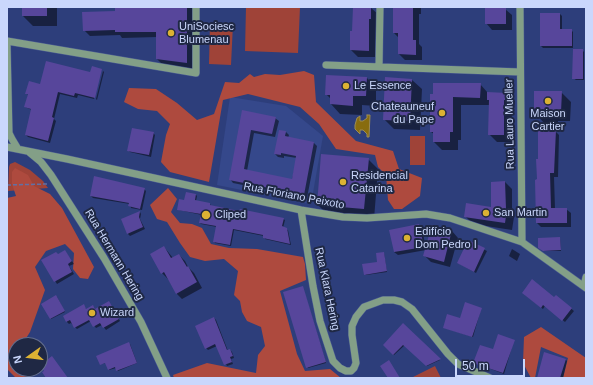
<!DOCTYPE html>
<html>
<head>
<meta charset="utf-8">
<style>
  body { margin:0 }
  #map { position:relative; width:593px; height:385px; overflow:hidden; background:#2d3e7b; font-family:Helvetica,sans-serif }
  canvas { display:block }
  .frame { position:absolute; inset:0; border:8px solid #cad7fc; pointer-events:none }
  .north { position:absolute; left:8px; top:337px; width:40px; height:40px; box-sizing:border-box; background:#1f2844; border:1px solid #636e8e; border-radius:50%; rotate:256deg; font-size:11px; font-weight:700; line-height:16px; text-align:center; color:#cad7fc }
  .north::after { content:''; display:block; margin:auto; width:14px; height:18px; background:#dcb233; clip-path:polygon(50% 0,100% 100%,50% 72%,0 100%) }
  .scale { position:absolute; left:455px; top:359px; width:70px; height:18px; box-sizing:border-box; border:2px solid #cad7fc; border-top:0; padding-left:5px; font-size:12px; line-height:14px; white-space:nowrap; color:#cad7fc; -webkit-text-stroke:3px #1f2844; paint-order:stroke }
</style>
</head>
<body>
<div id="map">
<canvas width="593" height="385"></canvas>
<div class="frame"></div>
<div class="north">N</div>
<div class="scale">50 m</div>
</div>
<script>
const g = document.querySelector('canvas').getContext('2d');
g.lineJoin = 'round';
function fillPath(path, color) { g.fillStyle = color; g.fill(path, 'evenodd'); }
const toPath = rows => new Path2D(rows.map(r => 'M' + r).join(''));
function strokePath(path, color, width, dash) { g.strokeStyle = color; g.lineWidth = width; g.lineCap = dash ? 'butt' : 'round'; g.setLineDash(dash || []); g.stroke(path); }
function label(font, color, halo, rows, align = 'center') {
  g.font = font + ' Helvetica,sans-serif'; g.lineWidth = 4; g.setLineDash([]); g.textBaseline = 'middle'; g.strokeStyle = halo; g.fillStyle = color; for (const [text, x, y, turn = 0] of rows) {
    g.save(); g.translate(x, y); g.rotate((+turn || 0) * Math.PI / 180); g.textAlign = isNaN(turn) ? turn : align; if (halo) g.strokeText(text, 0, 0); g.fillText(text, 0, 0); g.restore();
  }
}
const built = toPath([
  [230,97,286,106,323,136,311,204,217,185]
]);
const green = toPath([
  [246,7,300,7,298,53,245,51],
  [210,24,233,24,231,65,209,64],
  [410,136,425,136,425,165,410,165],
  [15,162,30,170,43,181,48,188,8,191,9,167,10,164],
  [435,366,441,378,411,378]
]);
const forest = toPath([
  [304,71,314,75,316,102,356,141,393,151,399,169,422,178,420,196,402,209,394,209,388,200,386,175,378,167,375,155,336,149,319,124,300,107,248,94,223,100,209,182,170,172,161,162,166,135,170,124,157,111,138,109,124,102,129,88,156,89,177,103,197,120,214,114,225,82,239,83,250,74,254,77,265,74,280,75],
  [15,168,28,175,34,186,50,194,62,208,94,267,88,279,80,278,73,269,74,253,65,244,46,251,35,267,45,290,30,332,23,343,24,345,16,345,16,369,36,369,37,372,28,378,16,378,7,369,7,198,16,196,12,184,12,172],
  [168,188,177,199,171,212,180,223,192,224,202,228,211,244,229,248,257,249,303,257,305,264,306,280,280,291,297,354,305,371,330,369,341,378,174,378,173,375,207,363,256,373,258,355,265,346,261,327,247,321,242,312,240,301,234,295,238,271,224,259,205,261,190,257,180,243,167,222,157,219,150,205],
  [541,327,586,358,586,378,563,378,568,358,541,347,535,378,531,378,523,363,524,337]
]);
const water = toPath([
  [367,115,370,115,369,137,367,137,367,134,363,130,360,130,360,134,355,129,355,125,357,118,360,116,360,121,363,121,367,118,367,115]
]);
const shadow = toPath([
  [23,7,57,7,57,26,33,26,23,16],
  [116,7,193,7,192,69,163,65,157,59,157,37,122,38,120,35,90,36,84,30,116,12],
  [354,7,371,8,378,14,377,25,376,25,375,57,358,57,351,50,353,33],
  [394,7,421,7,421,14,419,14,419,44,422,47,422,60,405,60,399,54,399,38,394,33],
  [486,7,505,7,505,9,512,15,512,30,492,30,486,23],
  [560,14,562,16,562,30,571,30,573,32,573,48,543,48,541,46],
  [582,50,584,52,584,80,576,80,573,78],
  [93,67,102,70,101,70,94,99,78,95,77,98,60,94,54,119,56,121,50,143,28,137,26,135,32,110,25,107,28,95,27,93,40,85,91,73],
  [103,71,104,72,97,100,96,99],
  [367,78,376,88,376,106,362,105,362,115,340,114,331,104,331,99,326,94],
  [412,80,422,89,420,130,394,129,384,119],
  [480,84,488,93,507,94,515,101,514,108,512,108,511,142,497,142,489,134,490,105,461,105,461,140,458,140,458,150,442,150,434,142,434,134,431,132,431,95],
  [561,92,571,102,570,121,558,121,558,124,544,123,535,113],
  [243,111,275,118,279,121,275,137,254,133,247,171,292,180,297,158,284,156,284,158,278,157,275,154,286,132,289,135,288,138,314,143,317,146,307,198,233,183,230,179],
  [555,131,559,135,558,177,554,177,555,209,566,209,571,213,571,227,541,227,537,223,539,160],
  [153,133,155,135,151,157,130,152,128,150],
  [368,159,378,169,374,219,328,215,318,205],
  [505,182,512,189,512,215,514,217,512,230,473,224,466,217,492,208],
  [144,189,146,191,142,210,131,208,130,204,93,198,91,196],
  [195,194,197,196,196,201,210,204,211,206,283,219,285,220,283,228,288,230,291,245,265,239,264,236,234,230,231,246,215,243,214,241,217,227,201,224,200,223,202,215,179,210,185,201],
  [140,212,141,214,140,219,145,229,130,236,128,234],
  [419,225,422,228,426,249,433,226,452,231,458,238,450,267,431,262,424,255,426,250,398,255,394,252],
  [560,238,561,251,544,251,539,247],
  [469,242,487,251,476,273,458,263],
  [164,247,173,258,179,255,185,261,188,267,194,273,202,288,182,299,177,294,168,279,162,273],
  [512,249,520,254,517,261,509,256],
  [65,251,74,264,69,266,74,274,57,284,43,261],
  [384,253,387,272,366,275,365,274,378,263],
  [303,288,326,363,308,368,284,293],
  [525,295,554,298,556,296,574,311,565,322,545,306,543,309],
  [57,297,65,312,51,319,42,304],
  [110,304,120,321,106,330,102,325,96,328,91,321,77,329,71,323,69,324,67,322,64,317,85,308,87,310,93,306,96,310],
  [481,309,473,337,445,328,461,319],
  [214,318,216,320,228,351,230,350,232,352,234,358,231,359,233,364,227,366,217,346,208,350,206,348],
  [403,325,440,360,427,366,405,345,394,355,384,345],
  [514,340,504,374,475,363,493,351],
  [130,344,137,363,118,371,116,368,109,370,106,363,100,364],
  [565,359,567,361,563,378,538,378]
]);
const building = toPath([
  [22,7,47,7,47,16,22,16],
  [115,7,187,7,187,63,156,59,156,32,115,32,115,30,83,31,82,12,115,11],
  [353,7,371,7,371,19,369,19,369,51,350,50,350,31,352,31],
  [393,7,413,7,413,40,416,40,416,55,398,54,398,33,393,33],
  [485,8,506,8,506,24,485,24],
  [540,13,560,13,560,29,572,29,572,46,540,46],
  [573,49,583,49,583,79,572,79],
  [46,61,90,72,92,66,102,69,95,98,75,93,74,96,58,92,52,117,54,118,48,141,25,135,31,109,24,107,28,94,25,94,29,81,40,84],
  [326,75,367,77,366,96,353,96,353,106,330,104,330,95,325,95],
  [385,77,412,79,410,121,383,120],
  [433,83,481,83,480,98,453,97,453,132,450,132,450,142,433,142,433,132,430,132,430,94,433,94],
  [534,91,562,91,561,112,549,111,549,114,534,114],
  [487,92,507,93,507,100,504,100,504,135,488,135,489,100,487,100],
  [242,110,276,117,272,134,251,130,244,169,292,179,296,156,281,153,281,155,274,154,279,130,286,131,285,136,314,142,304,195,229,180],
  [132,128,154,132,149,155,127,151],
  [538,130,556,130,554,173,550,173,551,208,567,208,567,223,536,223,535,180,537,179,536,159,538,159],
  [321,154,369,158,364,209,317,205],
  [94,176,145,188,140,209,128,206,129,203,90,196],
  [505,181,506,209,507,209,505,223,464,217,466,203,491,207,491,182],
  [186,192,196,194,195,200,210,203,210,205,239,211,240,209,284,218,282,226,287,228,290,244,263,238,263,235,233,229,230,245,213,242,216,226,199,223,201,214,177,210,179,199,184,200],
  [140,211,139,217,143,227,127,234,121,219],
  [419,224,424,247,394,252,389,230],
  [432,225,452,230,444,262,423,256],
  [560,237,561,250,543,251,538,248,538,238],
  [468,240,485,248,474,272,457,263],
  [164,246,171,258,179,254,187,267,188,266,197,282,176,294,164,272,161,274,150,254],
  [65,250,72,261,68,264,72,272,54,282,41,260,56,252,58,254],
  [384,252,387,271,364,275,362,264,377,262,376,253],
  [532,279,554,297,556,295,572,308,562,321,543,305,541,308,522,293],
  [303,286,326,362,306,368,283,292],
  [56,295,65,311,50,319,41,304],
  [109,301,119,319,103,328,100,323,93,327,89,320,74,328,70,320,66,322,63,316,84,304,86,309,93,305,95,309],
  [465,302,482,308,472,337,443,328,447,314,460,318],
  [214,317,227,350,230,349,233,356,230,357,232,362,224,365,215,344,205,349,195,326],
  [403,323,441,359,426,366,403,345,393,355,383,345],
  [498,334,515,340,503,373,473,363,480,345,493,349],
  [129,342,137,363,116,371,115,367,108,370,105,363,100,365,96,356],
  [544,352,566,359,560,378,537,378],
  [52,356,68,378,46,378,42,372,44,371,40,365],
  [389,360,400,378,388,378,380,366]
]);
const path = toPath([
  [7,185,47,184]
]);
const minor = toPath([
  [520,7,522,242],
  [7,41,196,73,196,7],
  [7,43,9,133,12,139,18,149],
  [326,65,520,72],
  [379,67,380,7],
  [7,147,67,159,301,210,343,217,367,218,426,214,450,218,522,242,586,288],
  [29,152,41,162,51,175,104,258,141,322,167,378],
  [301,210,313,286,320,321,333,361,340,368,346,371,351,371,354,368,356,363,352,335,352,326,356,317,364,307,383,300,394,300,402,302,412,309,448,354,458,364,490,378],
  [584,286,586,277]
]);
const markers = [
  [171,33,4,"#dcb233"],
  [346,86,4,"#dcb233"],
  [548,101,4,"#dcb233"],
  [442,113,4,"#dcb233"],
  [343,182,4,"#dcb233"],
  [486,213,4,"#dcb233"],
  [206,215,5,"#dcb233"],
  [407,238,4,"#dcb233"],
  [92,313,4,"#dcb233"]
];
const poiNames = [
  ["UniSociesc",179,27],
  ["Blumenau",179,40],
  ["Le Essence",354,86],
  ["Chateauneuf",434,107,"right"],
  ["du Pape",434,120,"right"],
  ["Maison",548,114,"center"],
  ["Cartier",548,127,"center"],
  ["Residencial",351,176],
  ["Catarina",351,189],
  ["San Martin",494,213],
  ["Cliped",215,215],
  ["Edifício",415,232],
  ["Dom Pedro I",415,245],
  ["Wizard",100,313]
];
const streetNames = [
  ["Rua Lauro Mueller",510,124,-91],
  ["Rua Floriano Peixoto",294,196,11],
  ["Rua Hermann Hering",114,255,59],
  ["Rua Klara Hering",327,289,78]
];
fillPath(built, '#35488b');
fillPath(green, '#9f4338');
fillPath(forest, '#ae4a3e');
fillPath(water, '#886c0f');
strokePath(water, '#9c8c56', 1);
fillPath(shadow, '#0007');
fillPath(building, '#57469b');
strokePath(minor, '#495a92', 8);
strokePath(path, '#6170a5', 1.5, [4, 2]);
strokePath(minor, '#839f87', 7);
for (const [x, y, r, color] of markers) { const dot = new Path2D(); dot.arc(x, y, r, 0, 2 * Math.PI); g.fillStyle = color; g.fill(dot); strokePath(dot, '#1f2844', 1.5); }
label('11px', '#cad7fc', '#1f2844', poiNames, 'left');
label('11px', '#cad7fc', '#1f2844', streetNames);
</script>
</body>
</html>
